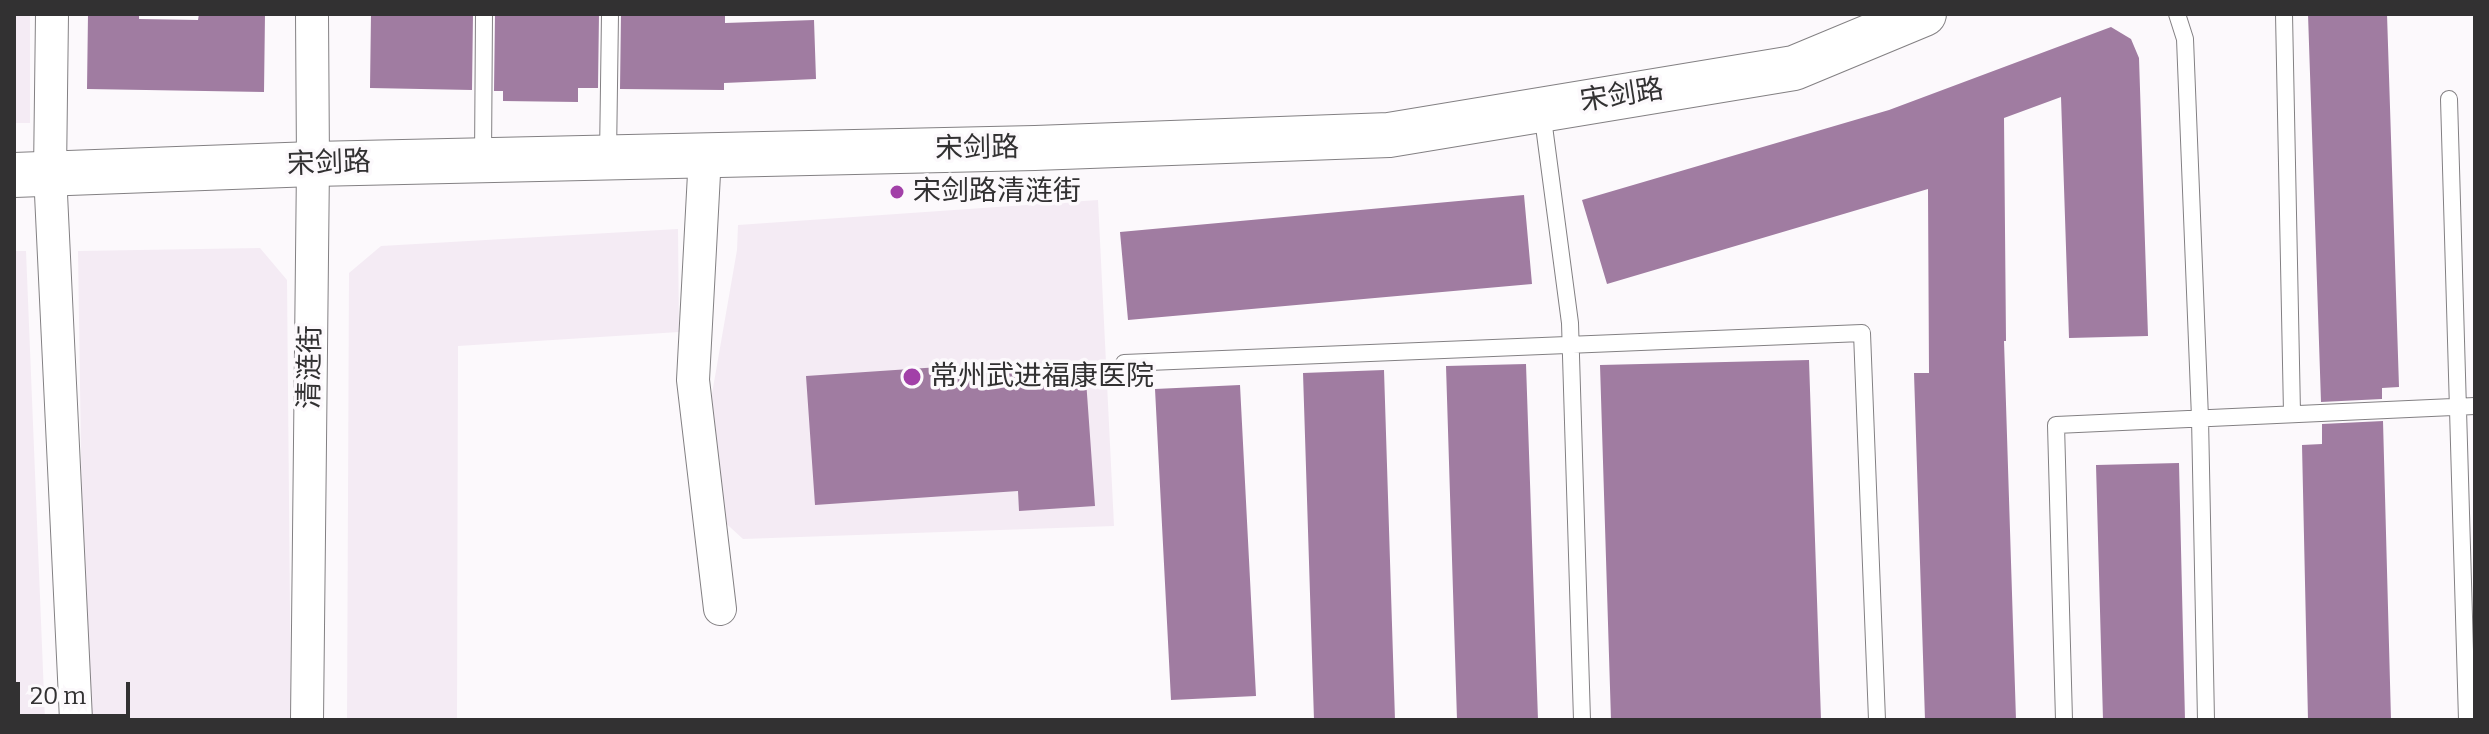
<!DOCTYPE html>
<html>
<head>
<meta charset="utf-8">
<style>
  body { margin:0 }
  #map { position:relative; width:2489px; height:734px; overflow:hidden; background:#fcf9fc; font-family:Bitter,serif }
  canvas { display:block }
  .frame { position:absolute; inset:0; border:16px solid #323132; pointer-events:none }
  .scale { position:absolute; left:16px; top:682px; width:114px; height:36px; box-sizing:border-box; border:4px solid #323132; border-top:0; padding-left:10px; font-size:24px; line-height:28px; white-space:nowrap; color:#323132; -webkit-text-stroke:6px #fcf9fc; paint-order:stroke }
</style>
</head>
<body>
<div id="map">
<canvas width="2489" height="734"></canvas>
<div class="frame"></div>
<div class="scale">20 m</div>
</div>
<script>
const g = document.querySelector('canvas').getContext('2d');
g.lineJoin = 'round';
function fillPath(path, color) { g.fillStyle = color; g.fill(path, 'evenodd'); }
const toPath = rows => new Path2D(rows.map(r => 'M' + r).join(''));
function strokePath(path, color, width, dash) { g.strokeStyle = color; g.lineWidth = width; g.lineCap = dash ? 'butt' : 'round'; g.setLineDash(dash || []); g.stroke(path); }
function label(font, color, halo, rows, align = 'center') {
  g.font = font + ' Bitter,"Noto Sans SC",serif'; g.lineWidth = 7; g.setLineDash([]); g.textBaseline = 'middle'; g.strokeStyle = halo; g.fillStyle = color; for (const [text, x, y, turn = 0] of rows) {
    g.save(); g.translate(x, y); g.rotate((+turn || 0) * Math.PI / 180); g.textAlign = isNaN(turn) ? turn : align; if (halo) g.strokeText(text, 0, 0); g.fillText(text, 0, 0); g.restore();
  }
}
const built = toPath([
  [14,14,30,14,30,123,14,123],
  [1098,200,1114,526,743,539,719,517,709,411,737,250,738,225],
  [678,229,679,332,458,346,457,720,347,720,349,273,381,246],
  [260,248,287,280,291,720,85,720,78,251],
  [14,251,26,251,45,720,14,720]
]);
const building = toPath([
  [88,14,139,14,139,19,198,20,199,14,265,14,264,92,87,89],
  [371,14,473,14,472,90,370,88],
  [495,14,599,14,598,88,578,88,578,102,503,101,503,91,494,91],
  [621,14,725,14,725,23,814,20,816,79,724,83,724,90,620,89],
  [2308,14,2387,14,2399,387,2382,388,2382,399,2321,402],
  [2111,27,2131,39,2139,58,2148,336,2069,338,2061,97,2004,118,2006,341,2004,341,2016,720,1925,720,1914,373,1929,373,1928,189,1607,284,1582,200,1889,110],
  [1524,195,1532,284,1128,320,1120,232],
  [1809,360,1821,720,1611,720,1600,365],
  [1014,362,1015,385,1086,380,1095,506,1019,511,1018,491,815,505,806,376],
  [1526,364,1538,720,1457,720,1446,366],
  [1384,370,1395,720,1314,720,1303,373],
  [1240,385,1256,696,1171,700,1155,389],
  [2383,421,2391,720,2308,720,2302,445,2322,444,2322,424],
  [2179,463,2185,720,2103,720,2096,465]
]);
const lane = toPath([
  [2177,14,2185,39,2200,418,2206,720],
  [2284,14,2292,413],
  [2449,99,2467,720],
  [1542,111,1570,323,1582,720],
  [608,156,610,14],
  [483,159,484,14],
  [1124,363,1862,333,1877,720],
  [2064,720,2056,425,2475,406]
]);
const street = toPath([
  [52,14,50,173,76,720],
  [705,155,693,380,720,609],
  [307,720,313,164,312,14]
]);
const secondary = toPath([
  [14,175,313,164,1035,148,1389,135,1794,68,1924,14]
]);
const markers = [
  [897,192,8,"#a240a8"],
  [912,377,10,"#a240a8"]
];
const streetNames = [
  ["宋剑路",1622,96,-9],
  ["宋剑路",977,149,-1],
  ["宋剑路",329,164,-2],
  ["清涟街",311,367,-89]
];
const poiNames = [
  ["宋剑路清涟街",913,192],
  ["常州武进福康医院",930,377]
];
fillPath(built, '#f4ebf4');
fillPath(building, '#a07ca1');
strokePath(lane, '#838083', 18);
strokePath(street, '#838083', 34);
strokePath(secondary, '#838083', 46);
strokePath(lane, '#fff', 16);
strokePath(street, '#fff', 32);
strokePath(secondary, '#fff', 44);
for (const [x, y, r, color] of markers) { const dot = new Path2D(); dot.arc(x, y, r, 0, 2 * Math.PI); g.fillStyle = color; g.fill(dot); strokePath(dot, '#fcf9fc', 3); }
label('28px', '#323132', '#fcf9fc', streetNames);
label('28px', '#323132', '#fcf9fc', poiNames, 'left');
</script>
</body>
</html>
